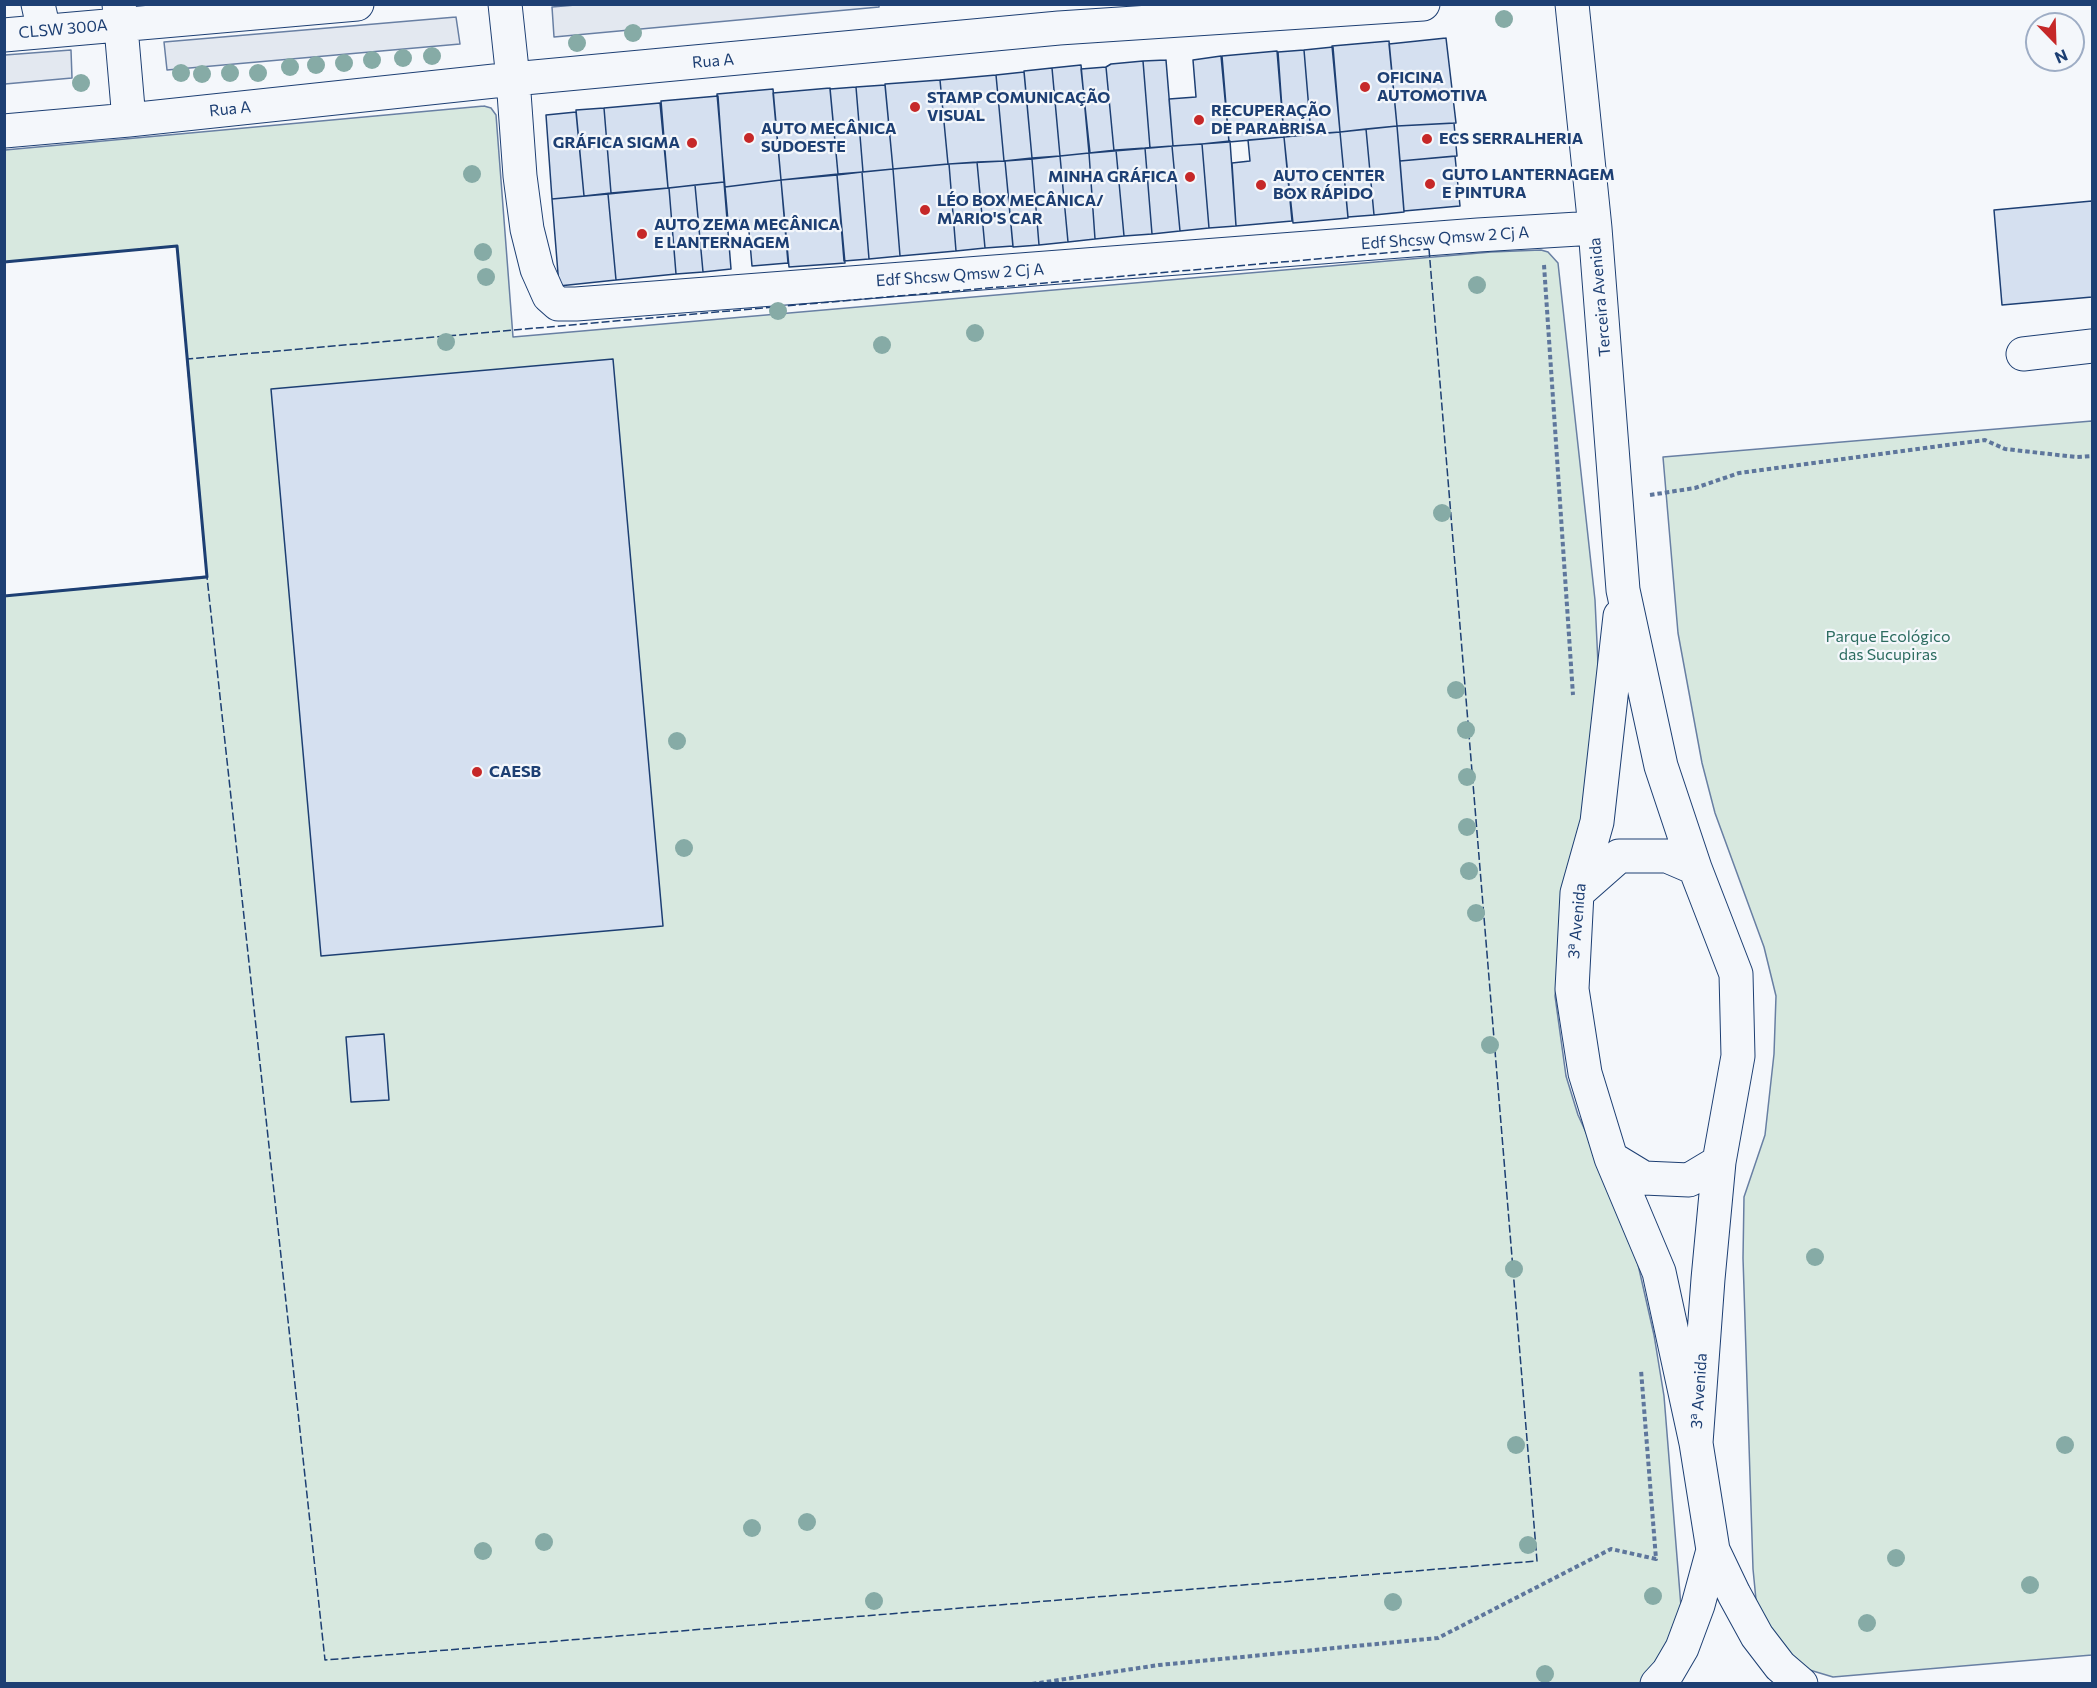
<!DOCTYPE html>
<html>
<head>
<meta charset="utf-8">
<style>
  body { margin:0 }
  #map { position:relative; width:2097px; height:1688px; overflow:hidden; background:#f4f7fb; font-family:Commissioner,sans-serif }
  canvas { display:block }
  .frame { position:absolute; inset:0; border:6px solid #1d3f73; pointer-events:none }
  .north { position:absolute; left:2025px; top:12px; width:60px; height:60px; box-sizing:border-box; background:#f4f7fb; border:2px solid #9eadc5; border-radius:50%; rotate:157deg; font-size:16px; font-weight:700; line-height:24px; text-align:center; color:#1d3f73 }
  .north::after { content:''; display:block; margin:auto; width:21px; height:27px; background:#c62828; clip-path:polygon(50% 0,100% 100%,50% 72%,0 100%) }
</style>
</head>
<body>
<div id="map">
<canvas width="2097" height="1688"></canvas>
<div class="frame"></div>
<div class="north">N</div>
</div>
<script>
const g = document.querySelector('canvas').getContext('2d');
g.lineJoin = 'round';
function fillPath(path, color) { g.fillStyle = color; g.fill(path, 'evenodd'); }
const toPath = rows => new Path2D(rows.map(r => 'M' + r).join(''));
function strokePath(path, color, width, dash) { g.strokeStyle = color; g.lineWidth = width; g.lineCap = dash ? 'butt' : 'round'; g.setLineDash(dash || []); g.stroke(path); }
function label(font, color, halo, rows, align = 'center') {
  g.font = font + ' Commissioner,sans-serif'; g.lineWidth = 4.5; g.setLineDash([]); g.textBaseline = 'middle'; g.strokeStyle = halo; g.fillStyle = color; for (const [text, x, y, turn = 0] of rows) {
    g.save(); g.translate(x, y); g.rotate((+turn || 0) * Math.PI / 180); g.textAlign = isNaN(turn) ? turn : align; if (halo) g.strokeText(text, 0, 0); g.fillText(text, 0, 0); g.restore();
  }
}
const green = toPath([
  [484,106,491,108,496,115,513,337,1491,252,1541,250,1548,252,1558,263,1595,600,1599,685,1595,744,1559,959,1555,996,1566,1076,1578,1115,1616,1198,1637,1260,1654,1335,1664,1396,1682,1619,1647,1680,1638,1684,5,1683,5,596,207,576,177,246,5,262,5,150,484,106],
  [2092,421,2092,1655,1833,1677,1803,1668,1789,1658,1757,1610,1753,1569,1743,1258,1744,1197,1765,1135,1774,1054,1776,996,1764,947,1715,813,1702,763,1678,633,1663,457,2092,421]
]);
const parking = toPath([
  [587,4,879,4,879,7,554,37,552,7,587,4],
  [456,17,460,44,167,70,164,42,456,17],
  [71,50,72,78,5,84,5,55,71,50]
]);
const building = toPath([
  [1446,38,1456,123,1397,126,1389,44,1446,38],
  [1389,41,1397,126,1340,132,1332,46,1389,41],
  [1333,47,1340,132,1311,134,1304,50,1333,47],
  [1304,50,1311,134,1284,137,1278,52,1304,50],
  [1277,51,1284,137,1229,142,1222,56,1277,51],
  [1221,56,1229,142,1173,146,1169,99,1196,97,1193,60,1221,56],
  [1166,60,1173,146,1150,148,1143,61,1166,60],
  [1143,61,1150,148,1114,151,1106,67,1111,64,1143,61],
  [1081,65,1089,153,1060,156,1052,68,1081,65],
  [1106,67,1114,151,1090,153,1081,69,1106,67],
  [1052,68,1060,156,1032,158,1024,71,1052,68],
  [1024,72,1032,158,1004,161,996,75,1024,72],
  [996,75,1004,161,948,164,940,80,996,75],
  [940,80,948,164,893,169,885,84,940,80],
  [885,85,893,169,863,172,856,87,885,85],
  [856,87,863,172,838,174,830,89,856,87],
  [830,88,838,174,781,180,773,93,830,88],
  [773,89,781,180,725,187,717,94,773,89],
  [718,96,724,182,668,188,661,101,718,96],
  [660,103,668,188,611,193,604,108,660,103],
  [604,108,611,193,584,196,576,110,604,108],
  [576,112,584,196,552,199,546,115,576,112],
  [1454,123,1457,156,1400,161,1397,126,1454,123],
  [1397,126,1404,212,1374,215,1366,129,1397,126],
  [1366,129,1374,215,1348,217,1340,132,1366,129],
  [1340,132,1348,218,1293,223,1284,137,1340,132],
  [1284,137,1292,221,1236,226,1232,163,1250,161,1248,140,1284,137],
  [1230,141,1236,226,1209,228,1202,144,1230,141],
  [1202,144,1209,228,1180,231,1172,146,1202,144],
  [1172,146,1180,231,1152,234,1145,148,1172,146],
  [1145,148,1152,234,1124,236,1116,150,1145,148],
  [1116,150,1124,236,1095,239,1089,153,1116,150],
  [1089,153,1095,239,1068,242,1060,156,1089,153],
  [1060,156,1068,242,1039,245,1032,159,1060,156],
  [1455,156,1460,206,1404,211,1400,161,1455,156],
  [1032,159,1039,245,1013,247,1005,161,1032,159],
  [1005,161,1013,246,985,248,977,162,1005,161],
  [977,162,985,248,956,251,949,164,977,162],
  [949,164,956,251,900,256,893,169,949,164],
  [893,169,900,256,869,259,862,172,893,169],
  [862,172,869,259,844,261,837,175,862,172],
  [837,175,845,263,789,267,781,180,837,175],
  [781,180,788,263,752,266,748,220,728,221,725,187,781,180],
  [724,182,731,269,703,272,695,185,724,182],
  [695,185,703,272,676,274,669,188,695,185],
  [669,188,676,274,616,280,608,194,669,188],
  [608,194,616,280,559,286,552,199,608,194],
  [2092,201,2092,297,2002,305,1994,210,2092,201],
  [613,359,663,926,321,956,271,389,613,359],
  [384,1034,389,1100,351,1102,346,1037,384,1034]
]);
const path = toPath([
  [1544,265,1573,695],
  [1650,495,1695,488,1739,473,1985,440,2005,449,2076,457,2092,456],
  [1032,1684,1159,1665,1438,1638,1611,1549,1656,1559,1641,1370]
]);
const minor = toPath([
  [38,4,44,31],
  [119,4,129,120],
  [505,4,513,79,520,176,527,229,537,269,549,296,558,304,576,304,1478,235,1595,228],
  [1572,4,1595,228,1623,590,1661,766,1695,868,1736,974,1738,1056,1719,1162,1708,1279,1696,1443],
  [4,35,357,4],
  [4,131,129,120,513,79,1059,28,1423,4],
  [2023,354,2092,346],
  [1620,616,1597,822,1577,893,1572,989,1585,1073,1611,1158,1659,1272,1696,1443,1713,1550,1734,1594,1757,1636,1780,1666,1801,1684],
  [1577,893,1619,856,1667,856,1695,868],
  [1611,1158,1644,1178,1689,1180,1719,1162],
  [1657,1684,1668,1672,1682,1648,1698,1605,1713,1550]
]);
const fence = toPath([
  [1429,249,1537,1561,325,1660,207,577,187,359,1429,249]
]);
const wall = toPath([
  [4,262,177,246,207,577,4,596]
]);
const trees = [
  [1504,19],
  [633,33],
  [577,43],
  [432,56],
  [403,58],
  [372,60],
  [344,63],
  [316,65],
  [290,67],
  [181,73],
  [230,73],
  [258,73],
  [202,74],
  [81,83],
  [472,174],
  [483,252],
  [486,277],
  [1477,285],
  [778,311],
  [975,333],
  [446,342],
  [882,345],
  [1442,513],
  [1456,690],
  [1466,730],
  [677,741],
  [1467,777],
  [1467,827],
  [684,848],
  [1469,871],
  [1476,913],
  [1490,1045],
  [1815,1257],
  [1514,1269],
  [1516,1445],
  [2065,1445],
  [807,1522],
  [752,1528],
  [544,1542],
  [1528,1545],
  [483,1551],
  [1896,1558],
  [2030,1585],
  [1653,1596],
  [874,1601],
  [1393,1602],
  [1867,1623],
  [1545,1674]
];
const markers = [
  [1365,87,6,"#c62828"],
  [915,107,6,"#c62828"],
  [1199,120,6,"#c62828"],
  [749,138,6,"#c62828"],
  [1427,139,6,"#c62828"],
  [692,143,6,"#c62828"],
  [1190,177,6,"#c62828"],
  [1430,184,6,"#c62828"],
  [1261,185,6,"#c62828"],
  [925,210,6,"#c62828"],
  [642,234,6,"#c62828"],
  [477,772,6,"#c62828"]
];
const streetNames = [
  ["CLSW 300A",63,29,-5],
  ["Rua A",713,61,-5],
  ["Rua A",230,109,-6],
  ["Edf Shcsw Qmsw 2 Cj A",1445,238,-4],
  ["Edf Shcsw Qmsw 2 Cj A",960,275,-4],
  ["Terceira Avenida",1600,297,-95],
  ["3ª Avenida",1577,921,-85],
  ["3ª Avenida",1699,1391,-86]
];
const poiNames = [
  ["OFICINA",1377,78],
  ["AUTOMOTIVA",1377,96],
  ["STAMP COMUNICAÇÃO",927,98],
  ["VISUAL",927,116],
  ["RECUPERAÇÃO",1211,111],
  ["DE PARABRISA",1211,129],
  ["AUTO MECÂNICA",761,129],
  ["SUDOESTE",761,147],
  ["ECS SERRALHERIA",1439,139],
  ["GRÁFICA SIGMA",680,143,"right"],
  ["GUTO LANTERNAGEM",1442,175],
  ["E PINTURA",1442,193],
  ["AUTO CENTER",1273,176],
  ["BOX RÁPIDO",1273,194],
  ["MINHA GRÁFICA",1178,177,"right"],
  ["LÉO BOX MECÂNICA/",937,201],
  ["MARIO'S CAR",937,219],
  ["AUTO ZEMA MECÂNICA",654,225],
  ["E LANTERNAGEM",654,243],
  ["CAESB",489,772]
];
const parkNames = [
  ["Parque Ecológico",1888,637],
  ["das Sucupiras",1888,655]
];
fillPath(green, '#d7e8df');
strokePath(green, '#687fa3', 1.5);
fillPath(parking, '#e3e8f0');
strokePath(parking, '#687fa3', 1.5);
fillPath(building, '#d5e0f0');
strokePath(building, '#1d3f73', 1.5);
strokePath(minor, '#1d3f73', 35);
strokePath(path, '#5e769c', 4, [4.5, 3]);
strokePath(minor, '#f4f7fb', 33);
strokePath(fence, '#1d3f73', 1.5, [8, 3]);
strokePath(wall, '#1d3f73', 3);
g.fillStyle = '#86aba6';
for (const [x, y] of trees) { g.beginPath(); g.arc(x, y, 9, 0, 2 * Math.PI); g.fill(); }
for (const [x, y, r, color] of markers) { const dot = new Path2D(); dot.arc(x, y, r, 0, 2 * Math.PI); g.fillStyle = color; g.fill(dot); strokePath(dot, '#f4f7fb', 2); }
label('16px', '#1d3f73', '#f4f7fb', streetNames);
label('bold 16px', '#1d3f73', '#f4f7fb', poiNames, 'left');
label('16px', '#2c6c60', '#f4f7fb', parkNames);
</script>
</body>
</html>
